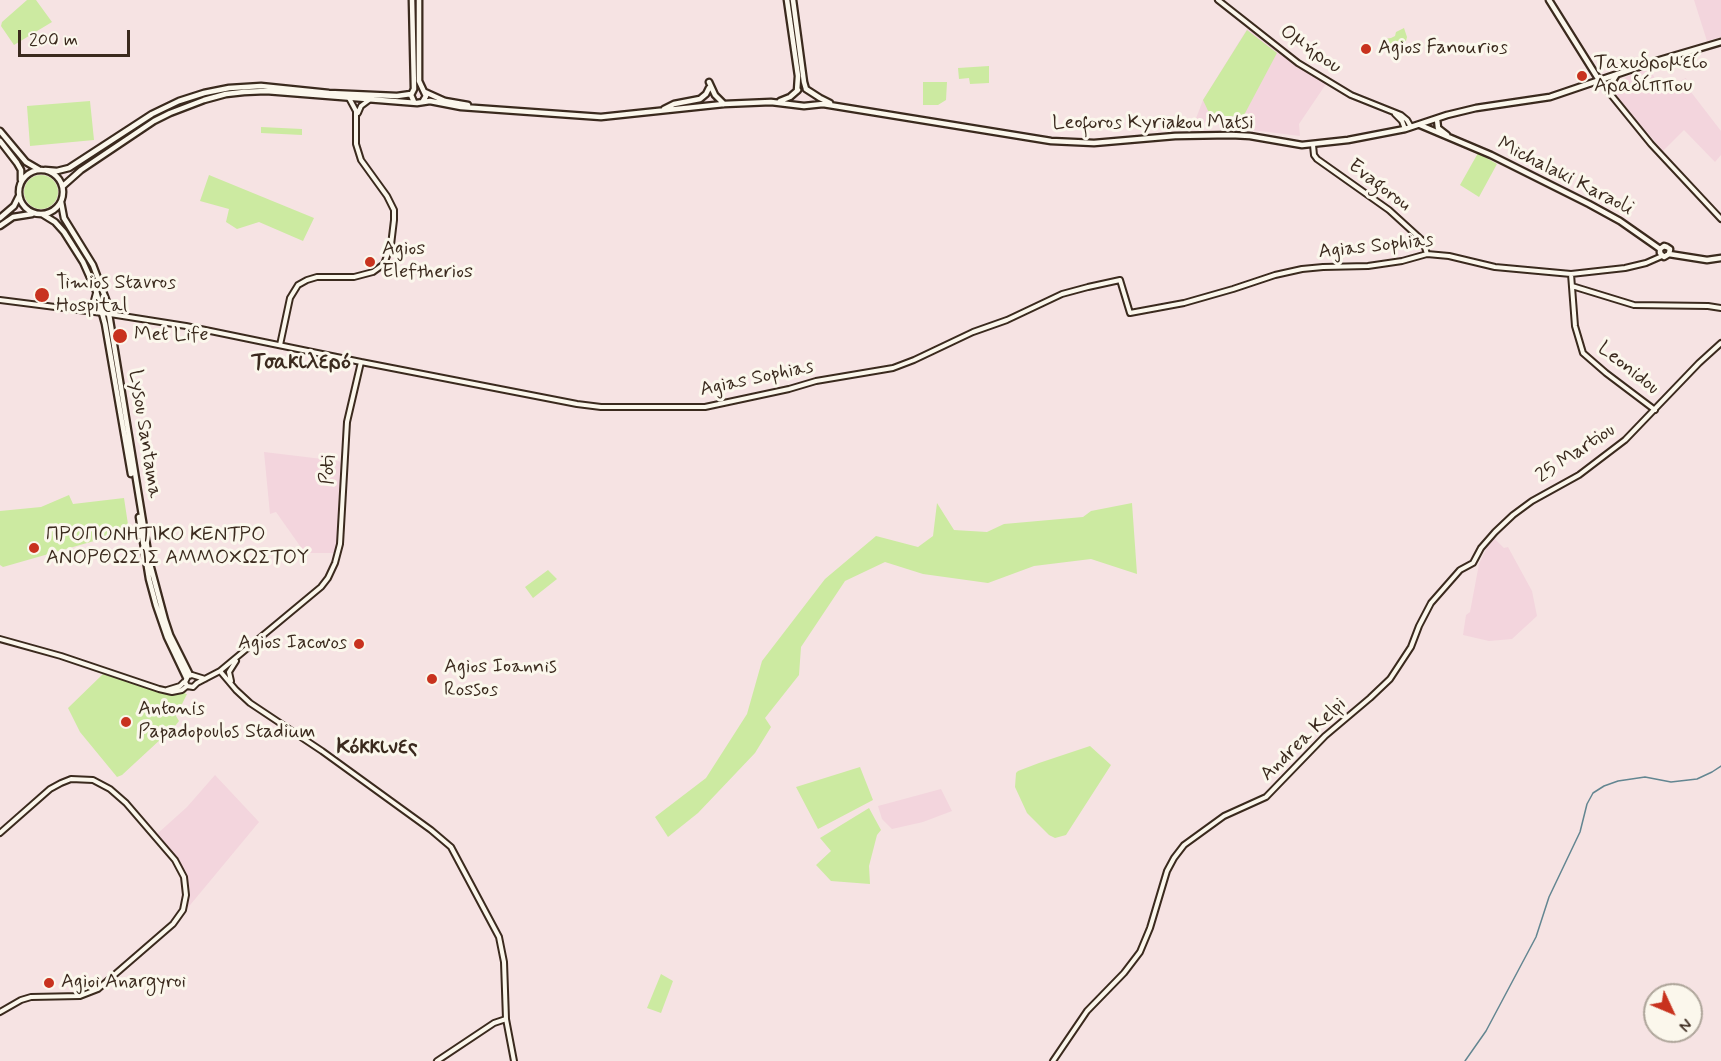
<!DOCTYPE html>
<html>
<head>
<meta charset="utf-8">
<style>
  body { margin:0 }
  #map { position:relative; width:1721px; height:1061px; overflow:hidden; background:#f6e3e3; font-family:Mynerve,sans-serif }
  canvas { display:block }
  .north { position:absolute; left:1643px; top:983px; width:60px; height:60px; box-sizing:border-box; background:#fbf7ec; border:2px solid #aea59a; border-radius:50%; rotate:134deg; font-size:16px; font-weight:700; line-height:24px; text-align:center; color:#3b2a1e }
  .north::after { content:''; display:block; margin:auto; width:21px; height:27px; background:#c8321e; clip-path:polygon(50% 0,100% 100%,50% 72%,0 100%) }
  .scale { position:absolute; left:18px; top:30px; width:112px; height:27px; box-sizing:border-box; border:3px solid #3b2a1e; border-top:0; padding-left:8px; font-size:18px; line-height:21px; white-space:nowrap; color:#3b2a1e; -webkit-text-stroke:4px #fbf7ec; paint-order:stroke }
</style>
</head>
<body>
<div id="map">
<canvas width="1721" height="1061"></canvas>
<div class="north">N</div>
<div class="scale">200 m</div>
</div>
<script>
const g = document.querySelector('canvas').getContext('2d');
g.lineJoin = 'round';
function fillPath(path, color) { g.fillStyle = color; g.fill(path, 'evenodd'); }
const toPath = rows => new Path2D(rows.map(r => 'M' + r).join(''));
function strokePath(path, color, width, dash) { g.strokeStyle = color; g.lineWidth = width; g.lineCap = dash ? 'butt' : 'round'; g.setLineDash(dash || []); g.stroke(path); }
function label(font, color, halo, rows, align = 'center') {
  g.font = font + ' Mynerve,sans-serif'; g.lineWidth = 6; g.setLineDash([]); g.textBaseline = 'middle'; g.strokeStyle = halo; g.fillStyle = color; for (const [text, x, y, turn = 0] of rows) {
    g.save(); g.translate(x, y); g.rotate((+turn || 0) * Math.PI / 180); g.textAlign = isNaN(turn) ? turn : align; if (halo) g.strokeText(text, 0, 0); g.fillText(text, 0, 0); g.restore();
  }
}
const built = toPath([
  [1694,0,1721,0,1721,37,1707,41],
  [1249,26,1297,64,1326,84,1299,124,1300,136,1252,130,1253,118,1209,117,1201,127,1192,129,1203,100],
  [1648,67,1662,90,1686,78,1691,92,1721,131,1721,155,1715,162,1684,130,1663,151,1615,94,1618,81],
  [264,452,339,461,343,466,336,553,305,553,276,512,270,514],
  [1494,538,1504,548,1508,547,1532,591,1537,616,1512,639,1489,641,1463,635,1466,615,1470,612,1479,564,1489,543],
  [215,775,259,822,186,910,190,891,187,873,157,834,187,807],
  [941,789,952,811,923,822,892,829,882,819,878,806]
]);
const green = toPath([
  [27,0,36,0,52,22,14,45,1,26,2,22],
  [1404,28,1407,37,1406,41,1390,50,1384,39,1391,38,1395,36,1396,32],
  [1247,30,1277,53,1243,117,1210,115,1203,100],
  [989,66,989,83,970,84,969,78,959,79,958,68],
  [923,82,947,82,946,100,938,105,923,105],
  [90,101,94,140,30,146,27,106],
  [261,127,302,129,302,135,261,133],
  [1478,153,1497,164,1479,197,1460,185],
  [209,175,314,218,303,241,259,222,237,229,226,222,229,209,200,201],
  '24 192a17 17 0 1 1 34 0a17 17 0 1 1-34 0Z',
  [69,495,73,504,124,498,129,531,3,567,0,565,0,511,41,507],
  [937,503,954,530,987,532,1004,524,1083,517,1091,511,1132,503,1137,574,1091,559,1034,566,988,583,923,574,885,562,845,581,801,647,799,675,765,718,771,727,755,753,698,813,668,837,655,817,706,778,747,714,762,661,825,579,876,536,918,547,933,536],
  [548,570,557,579,533,598,525,587],
  [103,674,163,692,186,692,185,694,187,694,176,716,179,721,175,726,122,775,117,777,80,732,68,708],
  [1090,746,1111,765,1066,835,1055,838,1049,835,1027,813,1015,787,1016,773,1018,771,1039,763],
  [860,767,873,800,818,829,796,787],
  [869,808,881,830,877,835,869,866,870,884,831,881,816,865,831,851,820,838],
  [661,974,673,981,661,1013,647,1008]
]);
const stream = toPath([
  [1465,1061,1486,1031,1536,937,1549,897,1580,832,1587,804,1593,793,1604,786,1618,781,1645,777,1671,782,1697,779,1712,772,1721,766]
]);
const tertiary = toPath([
  [1218,0,1298,63,1351,95,1401,115,1407,120,1411,127],
  [1599,80,1651,144,1721,219],
  [358,113,361,106,369,100],
  [1395,114,1402,121,1405,129],
  [1313,145,1314,155,1317,159,1389,210,1423,241,1427,254],
  [1571,274,1575,326,1583,353,1606,373,1655,410],
  [1572,286,1634,305,1708,306,1721,308],
  [0,300,110,314,186,326,361,362,577,404,601,407,705,407,789,389,816,381,893,368,914,360,973,332,1007,320,1062,294,1088,287,1120,280,1130,313,1184,303,1233,289,1275,275,1302,269,1323,267,1368,266,1402,261,1427,254,1449,256,1495,267,1571,274,1625,268,1646,263,1662,256],
  [84,310,93,304,96,293],
  [280,345,290,298,298,285,307,280,317,277,354,277,373,272,384,264,391,245,394,220,394,210,387,196,361,160,356,144,356,111,349,98],
  [0,639,61,656,159,689,172,692,182,690,187,686,193,687,197,683,220,671,321,587,328,578,335,563,340,544,347,422,361,362],
  [220,671,236,690,250,703,322,751,431,830,451,847,499,937,504,962,506,1019,514,1061],
  [231,681,229,672,236,661],
  [187,686,185,682,188,676,192,675,205,679],
  [167,690,180,686,184,682],
  [0,833,50,789,61,783,71,779,93,780,110,789,126,803,175,860,184,877,186,895,183,910,173,924,98,989,80,996,31,997,21,1000,0,1012],
  [437,1061,494,1023,506,1019],
  [1053,1061,1087,1011,1124,973,1140,952,1150,928,1167,871,1174,858,1184,845,1224,816,1266,797,1325,736,1370,698,1390,679,1411,647,1419,626,1431,603,1460,570,1473,563,1481,548,1495,532,1513,515,1532,501,1579,475,1625,440,1699,363,1721,343]
]);
const secondary = toPath([
  [412,0,414,89,411,95,414,102],
  [419,0,419,81,426,96,423,101],
  [787,0,798,76,797,91],
  [793,0,804,82,806,89],
  [1549,0,1599,80],
  [709,82,715,95,724,104],
  [806,89,820,98,830,103],
  [1607,90,1617,74],
  [425,92,445,101,468,105],
  [780,101,790,97,798,90],
  [664,109,674,104,700,99,706,94,709,88],
  [1437,119,1438,128,1447,135],
  [1420,125,1491,155,1589,204,1620,221,1660,249],
  [0,131,26,162,38,169],
  [0,141,17,163,21,170,21,180],
  '19 192a22 22 0 1 1 44 0a22 22 0 1 1-44 0Z',
  [45,170,57,171,69,168,152,114,179,101,204,93,229,88,261,86,329,93,397,96,411,94],
  [63,186,81,170,154,121,170,113,204,100,226,94,244,92,266,91,417,103,430,101,461,107,601,117,724,104,771,102,804,106,823,104,1051,141,1094,143,1175,136,1231,135,1250,136,1302,145,1348,140,1405,129,1447,115,1476,108,1550,97,1653,62,1721,42],
  [61,202,64,218,93,265,107,302,150,564,165,620,170,635,190,675],
  [42,214,55,222,64,232,83,262,96,291,105,324,131,474],
  [0,218,14,206,19,196],
  [0,226,13,217,32,214],
  [1660,249,1660,253,1664,257,1669,254,1707,260,1721,258],
  [1660,249,1664,246,1667,247,1670,249,1669,254],
  [139,517,149,579,156,605,167,637,186,677]
]);
const markers = [
  [1366,49,6,"#c8321e"],
  [1582,76,6,"#c8321e"],
  [370,262,6,"#c8321e"],
  [42,295,8,"#c8321e"],
  [120,336,8,"#c8321e"],
  [34,548,6,"#c8321e"],
  [359,644,6,"#c8321e"],
  [432,679,6,"#c8321e"],
  [126,722,6,"#c8321e"],
  [49,983,6,"#c8321e"]
];
const poiNames = [
  ["Agios Fanourios",1378,49],
  ["Ταχυδρομείο",1594,64],
  ["Αραδίππου",1594,87],
  ["Agios",382,250],
  ["Eleftherios",382,273],
  ["Timios Stavros",56,284],
  ["Hospital",56,307],
  ["Met Life",134,336],
  ["ΠΡΟΠΟΝΗΤΙΚΟ ΚΕΝΤΡΟ",46,536],
  ["ΑΝΟΡΘΩΣΙΣ ΑΜΜΟΧΩΣΤΟΥ",46,559],
  ["Agios Iacovos",347,644,"right"],
  ["Agios Ioannis",444,668],
  ["Rossos",444,691],
  ["Antonis",138,710],
  ["Papadopoulos Stadium",138,733],
  ["Agioi Anargyroi",61,983]
];
const streetNames = [
  ["Ομήρου",1310,50,35],
  ["Leoforos Kyriakou Matsi",1153,124],
  ["Michalaki Karaoli",1565,177,27],
  ["Evagorou",1379,186,37],
  ["Agias Sophias",1376,247,-6],
  ["Leonidou",1628,369,38],
  ["Agias Sophias",757,379,-12],
  ["Lysou Santama",144,434,81],
  ["25 Martiou",1576,454,-34],
  ["Poti",329,470,-87],
  ["Andrea Kelpi",1304,740,-44]
];
const quarterNames = [
  ["Τσακιλερό",301,363],
  ["Κόκκινες",377,748]
];
fillPath(built, '#f3d5dd');
fillPath(green, '#cceaa1');
strokePath(stream, '#638691', 1.5);
strokePath(tertiary, '#3b2a1e', 8);
strokePath(secondary, '#3b2a1e', 9);
strokePath(tertiary, '#fbf7ec', 4);
strokePath(secondary, '#fbf7ec', 4.5);
for (const [x, y, r, color] of markers) { const dot = new Path2D(); dot.arc(x, y, r, 0, 2 * Math.PI); g.fillStyle = color; g.fill(dot); strokePath(dot, '#fbf7ec', 2); }
label('20px', '#3b2a1e', '#fbf7ec', poiNames, 'left');
label('20px', '#3b2a1e', '#fbf7ec', streetNames);
label('bold 22px', '#3b2a1e', '#fbf7ec', quarterNames);
</script>
</body>
</html>
